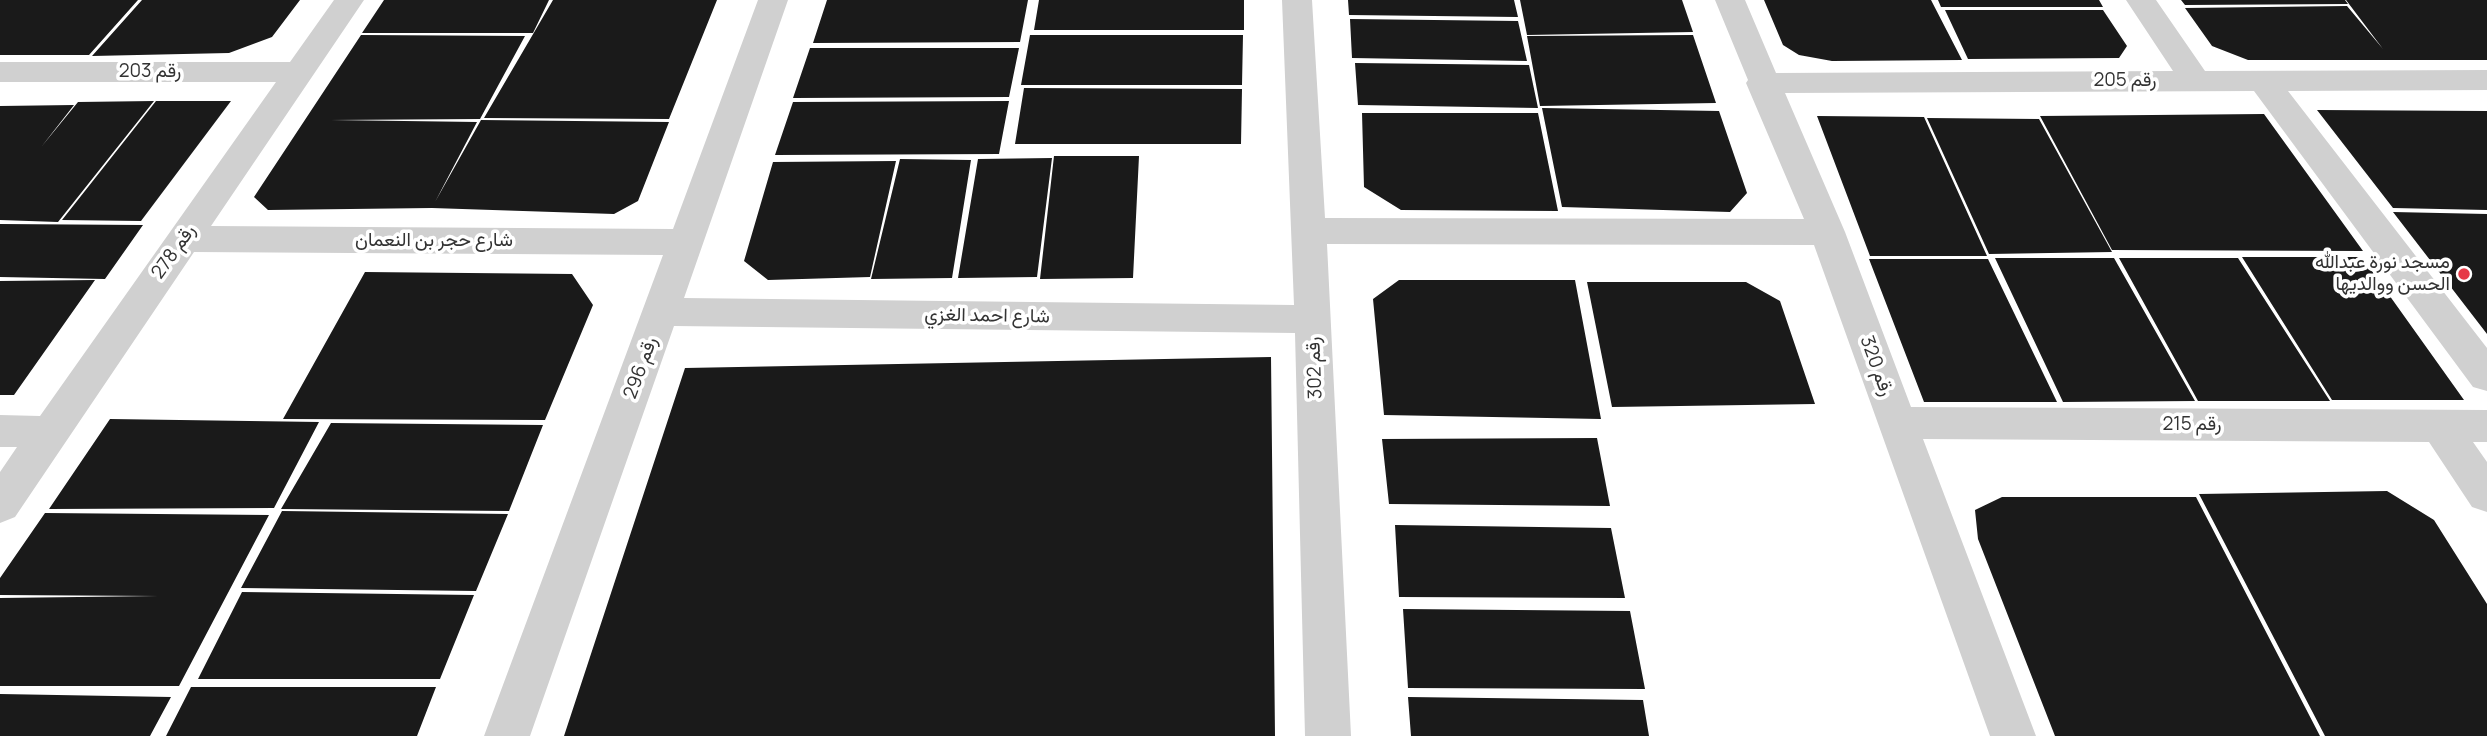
<!DOCTYPE html>
<html>
<head>
<meta charset="utf-8">
<style>
  body { margin:0 }
  canvas { display:block; background:#fff }
</style>
</head>
<body>
<canvas width="2487" height="736"></canvas>
<script>
const g = document.querySelector('canvas').getContext('2d');
g.lineJoin = 'round';
function fillPath(path, color) { g.fillStyle = color; g.fill(path, 'evenodd'); }
const toPath = rows => new Path2D(rows.map(r => 'M' + r).join(''));
function strokePath(path, color, width, dash) { g.strokeStyle = color; g.lineWidth = width; g.lineCap = dash ? 'butt' : 'round'; g.setLineDash(dash || []); g.stroke(path); }
function label(font, color, halo, rows, align = 'center') {
  g.font = font + ' Manrope,Vazirmatn,sans-serif'; g.lineWidth = 7; g.setLineDash([]); g.textBaseline = 'middle'; g.strokeStyle = halo; g.fillStyle = color; for (const [text, x, y, turn = 0] of rows) {
    g.save(); g.translate(x, y); g.rotate((+turn || 0) * Math.PI / 180); g.textAlign = isNaN(turn) ? turn : align; if (halo) g.strokeText(text, 0, 0); g.fillText(text, 0, 0); g.restore();
  }
}
const building = toPath([
  [0,0,138,0,89,55,0,55],
  [142,0,300,0,272,37,229,53,92,56],
  [384,0,549,0,533,33,362,33],
  [553,0,717,0,669,119,484,118],
  [827,0,1028,0,1020,42,813,43],
  [1039,0,1244,0,1244,30,1034,30],
  [1348,0,1514,0,1518,17,1349,15],
  [1520,0,1682,0,1693,32,1527,35],
  [1764,0,1931,0,1962,60,1832,61,1799,55,1783,45],
  [1938,0,2099,0,2103,7,1941,7],
  [2181,0,2345,0,2348,4,2185,5],
  [2346,0,2487,0,2487,60,2248,60,2212,46,2185,8,2347,6,2383,49],
  [1945,10,2103,10,2127,46,2119,58,1968,59],
  [1350,19,1518,21,1527,61,1352,58],
  [361,35,525,36,480,119,331,120,477,122,435,202,481,120,669,122,638,201,614,214,432,208,268,210,254,197],
  [1030,35,1243,35,1242,85,1021,85],
  [1693,35,1716,103,1540,106,1527,36],
  [810,48,1019,48,1009,97,793,98],
  [1355,63,1529,65,1538,108,1358,105],
  [1024,88,1242,89,1241,144,1015,144],
  [154,101,58,222,0,220,0,106,74,105,42,146,78,102],
  [156,101,231,101,141,221,62,220],
  [1009,101,999,154,775,155,793,102],
  [1542,108,1719,111,1747,193,1730,212,1562,207],
  [2317,110,2487,111,2487,210,2393,208],
  [1362,113,1538,113,1558,211,1401,210,1364,187],
  [2264,114,2363,251,2112,250,2040,116],
  [1817,116,1924,117,1987,256,1870,256],
  [1927,118,2039,119,2112,252,1989,254],
  [1054,156,1139,156,1133,278,1040,279],
  [1052,158,1037,277,958,278,978,159],
  [900,159,971,160,952,278,871,279],
  [896,161,870,277,768,280,744,261,773,162],
  [2393,212,2487,214,2487,334],
  [0,224,143,225,105,279,0,277],
  [2242,257,2362,257,2464,400,2332,400],
  [1995,258,2114,258,2195,401,2063,402],
  [2119,258,2238,258,2330,401,2198,401],
  [1869,259,1988,259,2057,402,1924,402],
  [365,272,572,274,593,305,545,420,283,419],
  [95,280,14,395,0,395,0,281],
  [1399,280,1575,280,1601,419,1384,415,1373,299],
  [1587,282,1746,282,1780,301,1815,404,1612,407],
  [1271,357,1275,736,564,736,685,368],
  [110,419,319,422,274,508,49,509],
  [331,423,543,425,509,511,281,509],
  [1597,438,1610,506,1389,504,1382,439],
  [2387,491,2434,520,2487,604,2487,736,2325,736,2199,494],
  [2002,497,2196,497,2320,736,2055,736,1978,539,1975,510],
  [282,511,508,514,476,591,241,588],
  [45,513,269,515,179,686,0,686,0,598,158,596,0,595,0,578],
  [1395,525,1611,528,1625,598,1399,597],
  [242,592,474,595,440,679,198,679],
  [1403,609,1630,611,1645,689,1408,688],
  [191,687,436,687,417,736,166,736],
  [0,694,171,697,150,736,0,736],
  [1408,697,1643,700,1649,736,1411,736]
]);
const minor = toPath([
  [334,0,364,0,211,226,673,229,758,0,788,0,684,298,1294,305,1282,0,1312,0,1325,218,1804,219,1746,83,1748,80,1715,0,1745,0,1776,73,2173,71,2126,0,2156,0,2205,71,2487,70,2487,90,2288,91,2487,348,2487,391,2473,387,2254,91,1785,93,1845,232,1911,407,2487,410,2487,442,2473,442,2487,462,2487,512,2472,507,2429,442,1923,439,2036,736,1990,736,1814,245,1327,244,1351,736,1305,736,1295,333,674,326,530,736,484,736,663,255,194,252,15,517,0,523,0,472,17,447,0,447,0,415,40,416,276,82,0,82,0,62,290,62,334,0]
]);
const markers = [
  [2464,274,7,"#e63946"]
];
const streetNames = [
  ["رقم 203",150,72],
  ["رقم 205",2125,81],
  ["شارع حجر بن النعمان",434,241],
  ["رقم 278",174,252,-55],
  ["شارع احمد الغزي",987,316,1],
  ["رقم 320",1876,366,70],
  ["رقم 296",641,368,-70],
  ["رقم 302",1315,368,-92],
  ["رقم 215",2192,425]
];
const poiNames = [
  ["مسجد نورة عبدالله",2450,263],
  ["الحسن ووالديها",2450,285]
];
fillPath(building, '#1a1a1a');
fillPath(minor, '#d0d0d0');
for (const [x, y, r, color] of markers) { const dot = new Path2D(); dot.arc(x, y, r, 0, 2 * Math.PI); g.fillStyle = color; g.fill(dot); strokePath(dot, '#fff', 2.5); }
label('19px', '#333', '#fff', streetNames);
label('19px', '#333', '#fff', poiNames, 'right');
</script>
</body>
</html>
